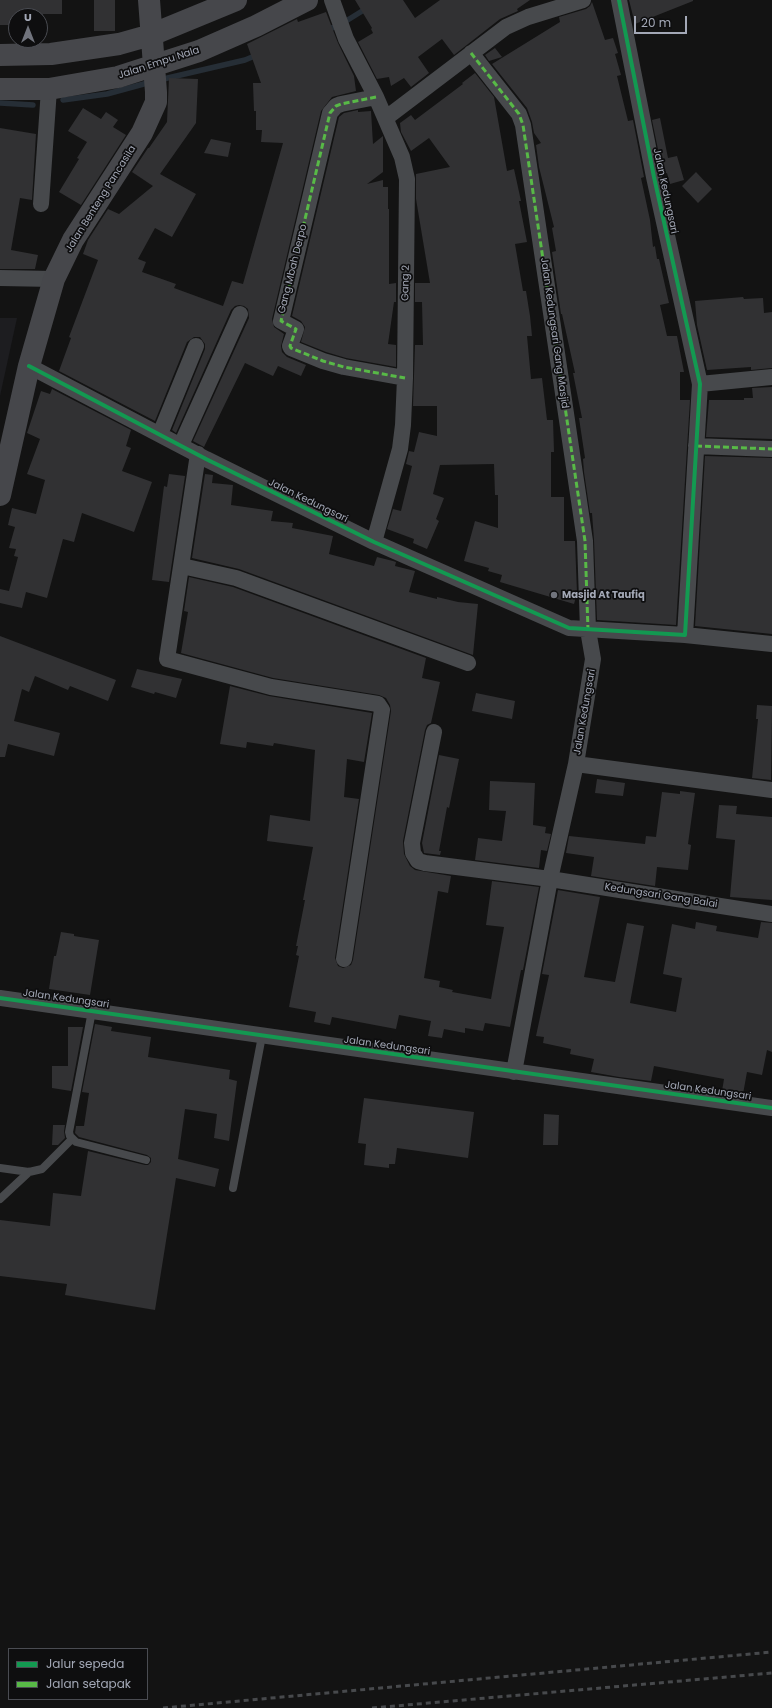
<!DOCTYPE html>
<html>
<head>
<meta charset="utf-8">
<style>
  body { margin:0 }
  #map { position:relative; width:772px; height:1708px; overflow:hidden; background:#131313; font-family:Poppins,sans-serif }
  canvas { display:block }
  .legend { position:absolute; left:8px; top:1648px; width:140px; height:52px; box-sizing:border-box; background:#0e0e0f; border:1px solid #4a4c52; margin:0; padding:5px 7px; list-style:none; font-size:12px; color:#a3a8b6 }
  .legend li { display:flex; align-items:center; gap:8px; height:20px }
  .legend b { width:20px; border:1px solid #4a4c52 }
  .north { position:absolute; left:8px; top:8px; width:40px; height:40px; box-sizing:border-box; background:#0e0e0f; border:1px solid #4a4c52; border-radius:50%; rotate:0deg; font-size:11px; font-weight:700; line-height:16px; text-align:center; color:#a3a8b6 }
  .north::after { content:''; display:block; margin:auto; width:14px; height:18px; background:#71747d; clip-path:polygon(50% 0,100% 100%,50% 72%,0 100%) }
  .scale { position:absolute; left:634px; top:16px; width:53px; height:18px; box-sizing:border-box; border:2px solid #a3a8b6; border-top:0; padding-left:5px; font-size:12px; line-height:14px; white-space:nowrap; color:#a3a8b6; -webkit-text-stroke:3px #0e0e0f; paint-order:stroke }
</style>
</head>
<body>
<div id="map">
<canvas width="772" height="1708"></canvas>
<ul class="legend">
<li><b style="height:5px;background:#139951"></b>Jalur sepeda</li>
<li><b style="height:5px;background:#58b947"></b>Jalan setapak</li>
</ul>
<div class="north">U</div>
<div class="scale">20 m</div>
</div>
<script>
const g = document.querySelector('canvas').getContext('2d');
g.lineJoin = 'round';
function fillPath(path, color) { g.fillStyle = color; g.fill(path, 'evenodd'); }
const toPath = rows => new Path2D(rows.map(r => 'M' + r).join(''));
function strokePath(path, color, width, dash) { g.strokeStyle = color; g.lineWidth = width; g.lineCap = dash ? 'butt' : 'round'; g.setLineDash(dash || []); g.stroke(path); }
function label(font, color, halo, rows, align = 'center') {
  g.font = font + ' Poppins,sans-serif'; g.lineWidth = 3.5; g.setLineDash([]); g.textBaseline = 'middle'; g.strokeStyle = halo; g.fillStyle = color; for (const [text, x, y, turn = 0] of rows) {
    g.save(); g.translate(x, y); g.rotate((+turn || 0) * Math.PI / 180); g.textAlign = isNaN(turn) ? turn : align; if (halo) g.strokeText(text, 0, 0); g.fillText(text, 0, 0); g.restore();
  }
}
const built = toPath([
  [0,318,17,318,0,396]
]);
const stream = toPath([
  [325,30,338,26,367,8],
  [159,80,245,60,257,55],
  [63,100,107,94,151,82],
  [0,103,33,105]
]);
const building = toPath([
  [0,0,62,0,62,14,43,14,43,17,16,16,16,25,0,25],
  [94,0,115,0,115,31,94,31],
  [355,0,403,0,415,18,440,0,530,0,517,9,518,11,500,19,454,55,442,39,418,57,429,73,411,87,404,78,391,86,389,77,377,79,358,42,373,33,371,29,372,28],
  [629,0,693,0,693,1,635,24],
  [592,2,605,40,613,38,618,53,615,54,621,75,617,76,628,121,633,120,644,177,641,178,650,220,653,247,655,246,657,259,659,259,669,303,660,305,667,336,677,336,684,372,680,372,680,400,690,400,676,625,597,620,594,540,592,513,590,513,584,472,583,459,585,458,579,418,582,418,573,373,575,373,562,314,561,314,552,252,556,251,552,228,554,227,539,167,536,145,541,143,534,133,532,122,527,108,492,64,560,22,559,17,586,9,590,6],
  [326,12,338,43,354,76,356,91,332,97,321,111,272,319,274,327,284,334,281,346,282,352,287,357,306,365,301,376,278,366,273,376,245,363,204,447,193,441,249,318,248,309,244,306,239,305,235,306,231,310,176,433,172,430,205,349,205,344,200,337,194,337,187,342,155,421,59,371,71,338,69,337,98,260,83,254,88,240,108,209,119,214,153,186,132,172,148,148,149,148,167,122,169,78,198,79,196,123,160,174,196,194,172,237,155,228,138,259,146,262,142,272,176,284,174,288,223,306,232,281,243,284,283,143,261,142,262,130,256,130,256,111,254,111,253,83,261,83,247,44,297,19,298,22],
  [495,48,502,57,489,61,485,55],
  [475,73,494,97,507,171,514,169,521,201,519,201,527,242,515,244,523,291,526,291,530,316,532,336,527,336,531,379,542,378,547,420,553,420,554,452,551,452,551,497,564,497,564,541,575,541,577,593,574,604,500,582,502,575,488,571,489,568,464,561,475,521,498,528,498,495,495,495,494,464,440,465,433,494,444,498,436,519,439,521,427,549,413,543,414,539,387,529,393,509,401,511,412,466,406,464,409,451,414,452,419,432,437,436,437,406,413,406,415,345,423,345,422,302,415,302,415,283,430,283,416,199,416,174,450,167,429,138,411,151,401,132,400,123,411,115,415,120,463,84,462,83],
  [83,108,101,119,106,112,118,120,113,127,126,135,81,205,59,192,79,159,77,158,87,142,68,131],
  [358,110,358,112,371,111,373,144,383,136,383,172,367,184,383,180,383,187,388,187,388,209,389,209,389,284,396,283,396,302,394,302,388,344,396,345,396,367,346,358,326,352,301,342,305,327,301,321,292,316,339,117,344,113],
  [660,118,668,158,677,156,684,180,670,184,667,173,663,174,652,120],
  [0,128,36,134,32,200,20,198,11,250,38,255,35,269,0,269],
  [211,139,231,143,228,157,204,153],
  [696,172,712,189,698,203,682,186],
  [743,297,744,299,763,298,764,313,772,312,772,368,751,370,751,367,707,370,697,325,695,301],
  [772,387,772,439,706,437,709,400,744,400,744,398,753,398,752,388],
  [52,389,131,430,126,446,131,448,122,471,152,482,134,532,82,513,74,542,63,539,47,598,26,592,22,608,0,603,0,589,9,591,18,557,14,556,16,549,9,548,15,527,8,525,12,508,36,514,45,480,27,474,40,439,27,433,41,391,50,394],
  [705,456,772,458,772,634,695,626],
  [169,474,185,476,169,582,152,580,164,486,167,487],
  [205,474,213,475,212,483,233,485,231,505,273,511,271,521,293,523,292,528,333,536,329,554,374,566,377,557,393,561,396,562,395,566,415,571,409,592,437,599,437,597,458,602,478,604,473,655,239,569,192,558],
  [189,577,233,587,426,658,422,678,440,682,431,723,427,725,425,730,403,841,404,854,410,866,415,870,451,876,448,893,438,891,424,978,440,981,439,987,453,990,452,992,491,999,504,927,486,925,492,881,539,887,523,970,521,970,510,1027,485,1023,483,1031,465,1028,465,1033,444,1029,442,1038,428,1036,431,1021,399,1015,396,1029,332,1017,330,1025,314,1022,316,1012,289,1007,299,956,296,955,298,946,296,946,305,900,303,900,313,847,267,841,270,815,310,821,315,750,274,743,273,746,247,742,246,748,220,744,230,686,269,696,372,713,364,762,347,759,344,797,359,799,335,958,338,966,343,968,351,965,353,960,391,711,390,705,386,698,379,695,273,678,181,653,188,612,184,611],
  [0,636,116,680,108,701,70,686,68,690,35,676,29,692,22,689,14,721,60,733,54,756,8,744,5,757,0,757],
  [137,669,182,679,176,698,155,692,154,694,131,687],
  [476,693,515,701,512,719,472,711],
  [757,705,772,706,771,780,752,778,758,719,756,719],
  [439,755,459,759,449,808,447,807,439,851,441,851,440,855,424,853,422,843],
  [597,779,625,783,623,796,595,793],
  [490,781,535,783,533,825,546,827,545,833,551,834,547,851,541,850,539,868,475,860,478,838,502,841,506,811,489,810],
  [680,791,695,793,688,844,691,845,688,870,657,867,655,886,591,876,594,857,566,853,569,836,645,844,646,836,656,837,662,792,680,794],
  [719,805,737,806,736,814,772,817,772,900,730,897,735,840,716,838],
  [558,890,600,897,584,977,615,982,627,923,644,926,630,1003,676,1012,682,978,663,974,672,924,695,929,696,922,717,926,716,931,758,938,761,922,772,923,772,1052,767,1050,762,1075,747,1072,743,1094,722,1091,724,1079,654,1066,651,1081,619,1077,591,1072,594,1059,570,1054,571,1049,543,1043,544,1037,536,1036,549,975,542,974],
  [61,932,74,934,74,936,99,940,90,995,49,989,54,956,56,956],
  [95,1024,112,1027,111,1031,151,1037,148,1057,230,1070,229,1079,237,1081,229,1141,214,1138,217,1114,185,1109,178,1159,219,1169,215,1187,176,1178,155,1310,65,1295,67,1284,0,1276,0,1220,50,1226,53,1193,81,1196,88,1151,145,1165,148,1165,151,1162,151,1158,147,1155,79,1137,75,1133,76,1126,84,1126,89,1093,82,1092],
  [68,1027,83,1027,71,1091,52,1088,52,1066,68,1066],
  [364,1098,474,1112,468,1158,397,1148,395,1164,389,1164,389,1168,364,1165,366,1144,358,1143],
  [544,1114,559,1115,558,1145,543,1145],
  [53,1125,65,1125,64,1131,65,1138,58,1145,52,1145]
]);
const lane = toPath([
  [92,1011,69,1132,70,1136,76,1142,146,1160],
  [0,1168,29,1172,42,1169,72,1139],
  [233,1188,262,1036],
  [0,1199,29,1172]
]);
const street = toPath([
  [332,0,346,39,376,97,402,157,407,179,405,378,403,425,400,449,374,542],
  [471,53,519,114,523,125,585,541,588,630,593,659,576,764,550,879,514,1072],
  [376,97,341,104,336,106,330,113,281,321,296,329,290,346,291,348,323,361,344,367,405,378],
  [386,118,506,27,528,17,583,0],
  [41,204,49,89],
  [0,278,54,279],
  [29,366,206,459,374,542,569,628,685,635,700,384,654,177,619,0],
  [700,384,772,377],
  [160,434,196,346],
  [181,445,240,314],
  [696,446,772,449],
  [198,454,167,659,271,687,378,704,382,710,344,959],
  [182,566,236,578,468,663],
  [685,635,772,644],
  [434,732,412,843,413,853,418,861,425,863,550,879,772,914],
  [576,764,772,790],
  [0,998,772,1108]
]);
const secondary = toPath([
  [0,55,51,54,119,44,151,35,236,0],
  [0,89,49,89,118,77,199,51,256,26,307,0],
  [0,495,29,366,54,279,73,240,142,133,156,102,156,92,149,0]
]);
const rail = toPath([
  [163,1708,772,1652],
  [372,1708,772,1673]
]);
const quiet = toPath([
  [471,53,519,114,523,125,585,541,588,630],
  [376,97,341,104,336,106,330,113,281,321,296,329,290,346,291,348,323,361,344,367,405,378],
  [696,446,772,449]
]);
const cycleway = toPath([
  [29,366,206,459,374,542,569,628,685,635,700,384,654,177,619,0],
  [0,998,772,1108]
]);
const markers = [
  [554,595,4,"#71747d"]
];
const streetNames = [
  ["Jalan Empu Nala",159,63,-18],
  ["Jalan Kedungsari",665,191,78],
  ["Jalan Benteng Pancasila",101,199,-58],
  ["Gang Mbah Derpo",293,269,-76],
  ["Gang 2",406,283,-89],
  ["Jalan Kedungsari Gang Masjid",554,333,82],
  ["Jalan Kedungsari",308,501,26],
  ["Jalan Kedungsari",585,712,-80],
  ["Kedungsari Gang Balai",661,896,9],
  ["Jalan Kedungsari",66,999,8],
  ["Jalan Kedungsari",387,1046,8],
  ["Jalan Kedungsari",708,1091,8]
];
const poiNames = [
  ["Masjid At Taufiq",562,595]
];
fillPath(built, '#1d1d20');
strokePath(stream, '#262e36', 5.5);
fillPath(building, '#313133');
strokePath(lane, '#47494c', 8);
strokePath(street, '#47494c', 16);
strokePath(secondary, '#46474b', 22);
strokePath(rail, '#47494c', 3, [5, 4]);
strokePath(quiet, '#58b947', 3, [6, 3]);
strokePath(cycleway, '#139951', 4);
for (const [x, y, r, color] of markers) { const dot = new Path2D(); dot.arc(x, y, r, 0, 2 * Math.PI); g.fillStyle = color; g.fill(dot); strokePath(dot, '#0e0e0f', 1.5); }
label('10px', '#a3a8b6', '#0e0e0f', streetNames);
label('bold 10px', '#a3a8b6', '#0e0e0f', poiNames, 'left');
</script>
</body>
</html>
